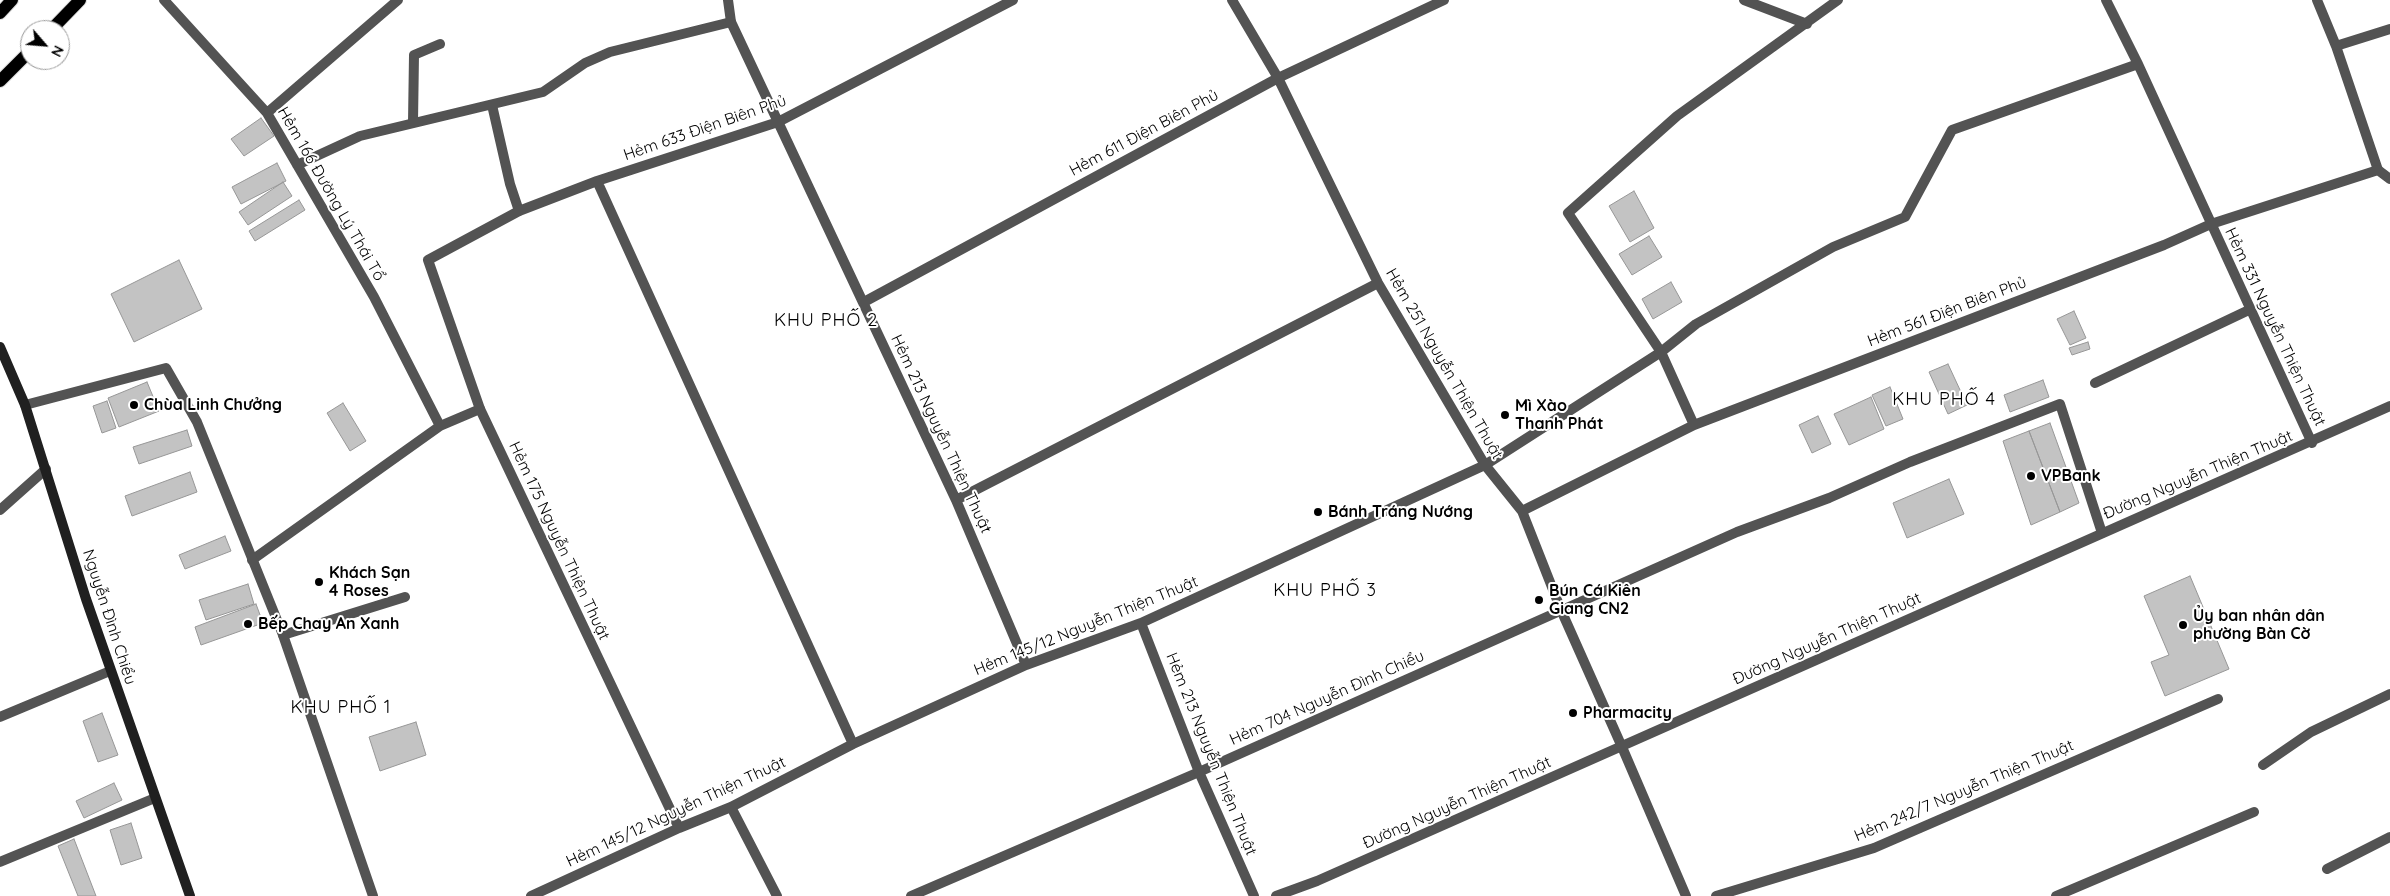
<!DOCTYPE html>
<html>
<head>
<meta charset="utf-8">
<style>
  body { margin:0 }
  #map { position:relative; width:2390px; height:896px; overflow:hidden; background:#fff; font-family:Quicksand,sans-serif }
  canvas { display:block }
  .north { position:absolute; left:20px; top:20px; width:50px; height:50px; box-sizing:border-box; background:#fff; border:1px solid #999; border-radius:50%; rotate:117deg; font-size:14px; font-weight:700; line-height:20px; text-align:center; color:#000 }
  .north::after { content:''; display:block; margin:auto; width:18px; height:22px; background:#000; clip-path:polygon(50% 0,100% 100%,50% 72%,0 100%) }
</style>
</head>
<body>
<div id="map">
<canvas width="2390" height="896"></canvas>
<div class="north">N</div>
</div>
<script>
const g = document.querySelector('canvas').getContext('2d');
g.lineJoin = 'round';
function fillPath(path, color) { g.fillStyle = color; g.fill(path, 'evenodd'); }
const toPath = rows => new Path2D(rows.map(r => 'M' + r).join(''));
function strokePath(path, color, width, dash) { g.strokeStyle = color; g.lineWidth = width; g.lineCap = dash ? 'butt' : 'round'; g.setLineDash(dash || []); g.stroke(path); }
function label(font, color, halo, rows, align = 'center') {
  g.font = font + ' Quicksand,sans-serif'; g.lineWidth = 4; g.setLineDash([]); g.textBaseline = 'middle'; g.strokeStyle = halo; g.fillStyle = color; for (const [text, x, y, turn = 0] of rows) {
    g.save(); g.translate(x, y); g.rotate((+turn || 0) * Math.PI / 180); g.textAlign = isNaN(turn) ? turn : align; if (halo) g.strokeText(text, 0, 0); g.fillText(text, 0, 0); g.restore();
  }
}
const building = toPath([
  [261,118,274,136,244,156,231,139,261,118],
  [277,163,286,181,241,204,232,187,277,163],
  [283,182,292,196,248,225,239,212,283,182],
  [1634,191,1654,228,1630,242,1609,206,1634,191],
  [299,200,305,210,255,241,249,231,299,200],
  [1649,236,1662,257,1632,275,1619,254,1649,236],
  [179,260,202,309,134,342,111,294,179,260],
  [1671,282,1682,302,1653,319,1642,299,1671,282],
  [2074,311,2086,338,2070,345,2057,319,2074,311],
  [2088,342,2090,349,2072,355,2069,348,2088,342],
  [1948,364,1967,405,1948,414,1929,372,1948,364],
  [2043,380,2049,397,2010,412,2004,395,2043,380],
  [147,382,159,411,119,427,108,398,147,382],
  [1890,387,1903,419,1886,426,1872,395,1890,387],
  [1871,397,1884,429,1849,445,1834,414,1871,397],
  [107,401,116,428,102,433,93,406,107,401],
  [343,403,366,441,350,451,327,413,343,403],
  [1818,416,1831,444,1812,453,1799,425,1818,416],
  [2050,423,2079,503,2060,512,2029,431,2050,423],
  [187,430,192,446,139,464,133,447,187,430],
  [2029,431,2060,512,2031,525,2003,441,2029,431],
  [190,472,197,492,132,516,125,496,190,472],
  [1949,479,1964,514,1907,538,1893,503,1949,479],
  [225,536,231,551,185,569,179,555,225,536],
  [2190,576,2229,669,2165,696,2151,662,2169,655,2144,596,2190,576],
  [248,584,254,604,206,620,199,600,248,584],
  [256,604,263,623,201,645,195,627,256,604],
  [102,713,118,755,98,762,83,721,102,713],
  [416,722,426,755,380,771,369,737,416,722],
  [114,783,122,800,84,818,76,801,114,783],
  [131,823,142,858,121,865,110,830,131,823],
  [74,839,96,896,78,896,58,846,74,839]
]);
const service = toPath([
  [164,0,267,113,374,297,440,426],
  [1744,0,1807,24],
  [1838,0,1677,116,1568,213,1661,352,1696,324,1833,247,1905,217,1952,130,2138,64],
  [2106,0,2138,64,2312,443],
  [2317,0,2336,46,2378,170],
  [2336,46,2390,29],
  [1278,78,1444,0],
  [492,105,510,184,519,211],
  [267,113,398,0],
  [413,122,414,55,440,44],
  [297,165,360,136,543,92,585,63,610,52,731,22],
  [2095,383,2251,309],
  [0,510,46,469],
  [252,560,440,426,480,409],
  [283,635,405,597],
  [0,717,110,671],
  [1622,747,1686,896],
  [2263,765,2311,732,2390,694],
  [0,862,155,798],
  [2327,869,2390,837],
  [911,896,1199,772,1737,532,1829,498,1910,462,2060,404,2102,533],
  [1716,896,1874,848,2218,699],
  [2056,896,2254,812]
]);
const minor = toPath([
  [728,0,731,22,956,500,1026,665],
  [1232,0,1278,78,1378,283,1485,465,1522,511,1561,610,1622,747],
  [597,181,853,744],
  [864,302,1278,78],
  [25,405,166,368,197,422,283,635,373,896],
  [956,500,1378,283],
  [1522,511,1694,425,2164,245,2211,224,2378,170,2390,179],
  [1141,623,1199,772,1254,896],
  [731,807,777,896],
  [679,828,480,409,428,260,519,211,597,181,778,122,1013,0],
  [531,896,679,828,731,807,853,744,1026,665,1141,623,1485,465,1661,352,1694,425]
]);
const tertiary = toPath([
  [1276,896,1317,881,2390,406]
]);
const secondary = toPath([
  [0,347,25,405,86,599,190,896]
]);
const primary = toPath([
  [0,13,12,0],
  [51,30,80,0],
  [0,81,30,51]
]);
const markers = [
  [134,405,5,"#000"],
  [1505,415,5,"#000"],
  [2031,476,5,"#000"],
  [1318,512,5,"#000"],
  [319,582,5,"#000"],
  [1539,600,5,"#000"],
  [248,624,5,"#000"],
  [2183,625,5,"#000"],
  [1573,713,5,"#000"]
];
const streetNames = [
  ["Hẻm 633 Ðiện Biên Phủ",705,128,-19],
  ["Hẻm 611 Ðiện Biên Phủ",1144,133,-28],
  ["Hẻm 166 Đường Lý Thái Tổ",331,194,60],
  ["Hẻm 561 Ðiện Biên Phủ",1947,312,-21],
  ["Hẻm 331 Nguyễn Thiện Thuật",2275,327,65],
  ["Hẻm 251 Nguyễn Thiện Thuật",1444,364,60],
  ["Hẻm 213 Nguyễn Thiện Thuật",941,434,65],
  ["Đường Nguyễn Thiện Thuật",2198,475,-23],
  ["Hẻm 175 Nguyễn Thiện Thuật",559,541,65],
  ["Nguyễn Đình Chiểu",109,617,72],
  ["Hẻm 145/12 Nguyễn Thiện Thuật",1086,626,-22],
  ["Đường Nguyễn Thiện Thuật",1827,639,-24],
  ["Hẻm 704 Nguyễn Đình Chiểu",1327,698,-24],
  ["Hẻm 213 Nguyễn Thiện Thuật",1211,754,68],
  ["Hẻm 242/7 Nguyễn Thiện Thuật",1964,791,-23],
  ["Đường Nguyễn Thiện Thuật",1457,803,-24],
  ["Hẻm 145/12 Nguyễn Thiện Thuật",676,812,-25]
];
const poiNames = [
  ["Chùa Linh Chưởng",144,405],
  ["Mì Xào",1515,406],
  ["Thanh Phát",1515,424],
  ["VPBank",2041,476],
  ["Bánh Tráng Nướng",1328,512],
  ["Khách Sạn",329,573],
  ["4 Roses",329,591],
  ["Bún Cá Kiên",1549,591],
  ["Giang CN2",1549,609],
  ["Ủy ban nhân dân",2193,616],
  ["phường Bàn Cờ",2193,634],
  ["Bếp Chay An Xanh",258,624],
  ["Pharmacity",1583,713]
];
const neighbourhoodNames = [
  ["KHU PHỐ 2",826,321],
  ["KHU PHỐ 4",1944,400],
  ["KHU PHỐ 3",1325,591],
  ["KHU PHỐ 1",341,708]
];
fillPath(building, '#c3c3c3');
strokePath(building, '#979797', 1);
strokePath(primary, '#dbdbdb', 14);
strokePath(service, '#535353', 10);
strokePath(minor, '#535353', 10);
strokePath(tertiary, '#535353', 10);
strokePath(secondary, '#202020', 10);
strokePath(primary, '#000', 12);
for (const [x, y, r, color] of markers) { const dot = new Path2D(); dot.arc(x, y, r, 0, 2 * Math.PI); g.fillStyle = color; g.fill(dot); strokePath(dot, '#fff', 2); }
label('16px', '#000', '#fff', streetNames);
label('bold 16px', '#000', '#fff', poiNames, 'left');
g.letterSpacing = '1px';
label('18px', '#000', '#fff', neighbourhoodNames);
g.letterSpacing = '0px';
</script>
</body>
</html>
